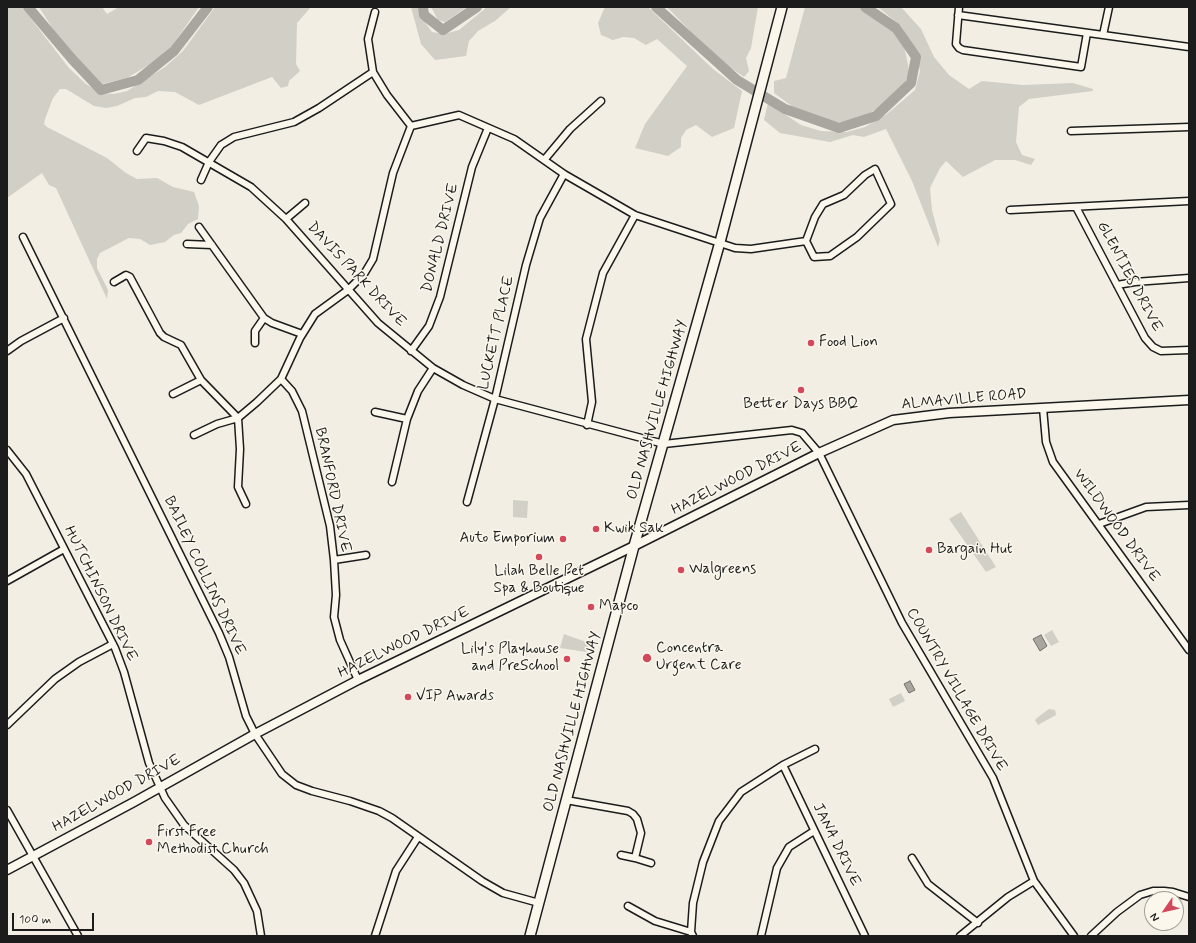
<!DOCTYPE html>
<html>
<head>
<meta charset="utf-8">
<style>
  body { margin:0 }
  #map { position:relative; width:1196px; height:943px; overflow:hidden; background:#f2eee4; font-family:Mynerve,sans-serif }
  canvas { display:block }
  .frame { position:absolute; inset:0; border:8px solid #1c1c1c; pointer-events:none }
  .north { position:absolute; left:1144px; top:891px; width:40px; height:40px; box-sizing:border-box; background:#fbf7ec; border:1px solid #a29f99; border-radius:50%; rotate:236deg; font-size:11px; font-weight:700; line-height:16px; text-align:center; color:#1c1c1c }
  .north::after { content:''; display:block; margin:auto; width:14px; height:18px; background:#d1495b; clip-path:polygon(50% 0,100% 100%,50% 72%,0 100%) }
  .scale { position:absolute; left:12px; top:913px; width:82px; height:18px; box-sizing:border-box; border:2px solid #1c1c1c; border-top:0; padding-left:5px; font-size:12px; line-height:14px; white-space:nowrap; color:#1c1c1c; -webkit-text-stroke:3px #fbf7ec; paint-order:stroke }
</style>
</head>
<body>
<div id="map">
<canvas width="1196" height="943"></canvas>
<div class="frame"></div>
<div class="north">N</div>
<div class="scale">100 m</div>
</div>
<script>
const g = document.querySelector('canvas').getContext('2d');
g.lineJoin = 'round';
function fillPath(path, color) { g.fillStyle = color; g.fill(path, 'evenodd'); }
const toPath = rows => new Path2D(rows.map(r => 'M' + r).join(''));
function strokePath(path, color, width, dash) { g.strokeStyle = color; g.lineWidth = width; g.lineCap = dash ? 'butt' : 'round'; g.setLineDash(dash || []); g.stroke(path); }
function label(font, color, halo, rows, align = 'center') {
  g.font = font + ' Mynerve,sans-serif'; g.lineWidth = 3; g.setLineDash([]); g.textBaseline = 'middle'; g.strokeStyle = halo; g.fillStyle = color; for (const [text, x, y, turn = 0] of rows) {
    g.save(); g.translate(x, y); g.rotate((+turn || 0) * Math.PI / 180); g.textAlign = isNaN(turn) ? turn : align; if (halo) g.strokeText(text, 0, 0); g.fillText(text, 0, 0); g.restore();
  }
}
const green = toPath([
  [7,7,22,7,69,68,86,84,101,93,114,94,127,91,165,67,183,51,215,7,311,7,297,23,296,64,300,71,289,81,288,86,281,88,272,77,199,105,175,92,158,91,146,97,135,98,117,106,106,108,94,106,66,89,60,89,53,98,45,119,44,124,47,127,107,158,126,173,137,179,157,178,173,187,194,192,199,206,198,219,188,224,181,233,174,235,165,242,150,245,140,239,129,238,100,253,97,259,97,268,108,290,107,299,56,188,49,185,42,173,7,198],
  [39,7,102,7,107,14,119,7,199,7,172,46,152,63,127,78,102,84,89,73,60,40],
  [411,7,420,7,422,18,432,32,444,34,459,30,487,7,511,7,495,21,478,31,469,41,466,56,435,60,421,44],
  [431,7,467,7,445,22,438,20],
  [605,7,648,7,713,69,742,91,734,128,712,137,696,125,686,130,681,138,681,147,668,156,635,148,645,124,687,66,657,39,646,45,634,38,623,37,613,40,601,35,598,23],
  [667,7,758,7,751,48,746,58,749,71,744,77,724,63,693,34],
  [805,7,858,7,883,22,896,32,904,46,908,64,909,76,899,91,881,106,861,119,837,123,793,107,774,93,774,81,786,78],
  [878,7,901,7,921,29,934,57,949,75,969,89,982,81,1023,85,1073,83,1093,89,1093,91,1029,99,1019,107,1016,142,1022,155,1035,159,1031,165,1015,160,995,160,963,177,946,161,940,168,930,188,932,210,940,240,938,247,912,181,886,129,864,137,853,135,830,142,780,133,764,120,768,103,801,125,821,131,847,132,865,127,887,114,915,90,920,71,915,50,901,26],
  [513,500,528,501,527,518,513,517],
  [961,512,996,567,986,572,949,519],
  [1052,630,1059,642,1051,646,1044,635],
  [564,634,589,643,586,652,560,648],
  [901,693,905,701,893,707,889,699],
  [1049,709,1055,710,1056,715,1038,725,1035,720,1038,717]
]);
const water = toPath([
  [1041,635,1047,646,1040,651,1033,639,1041,635],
  [910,681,915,690,909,693,904,684,910,681]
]);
const river = toPath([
  [28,7,72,59,101,90,138,80,174,51,208,7],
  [423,7,424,15,443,30,477,7],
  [656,7,737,80,785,109,839,128,876,116,911,83,916,57,896,28,865,7]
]);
const minor = toPath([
  [959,7,956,44,959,48,963,50,1081,67,1087,33],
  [1109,7,1103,35,1189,47],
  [375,12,368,39,373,72,387,95,411,126],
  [958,15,1103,35],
  [1071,131,1189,127],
  [137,151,146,138,164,141,182,147,251,187,286,219,378,323,433,368,463,385,495,399,664,444,792,430,802,433,819,453,902,623,993,778,1034,881,1074,936],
  [545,159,570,129,601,101],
  [201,180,209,162,221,145,234,137,294,122,319,108,373,72],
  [1076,207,1145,338,1153,347,1161,351,1189,350],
  [1010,210,1189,201],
  [286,219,305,203],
  [199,227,264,318,272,323,302,334],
  [23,237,219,633,229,657,246,716,255,734,282,774,296,785,312,791,350,801,379,811,392,818,482,881,503,893,539,903],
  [187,244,212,245],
  [114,282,126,275,130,277,160,333,164,337,181,345,201,380,238,418,217,424,194,435],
  [1117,285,1135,282,1189,278],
  [255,343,255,331,264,318],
  [7,351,21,341,64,318],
  [411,351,429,326,440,297,472,167,488,128],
  [281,379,292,391,302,411,330,526,334,560,336,595,334,617,340,640,358,680],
  [173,394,201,380],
  [1043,408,1046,442,1053,462,1189,650],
  [375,412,407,419],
  [587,425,592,402,586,339,603,273,635,215],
  [7,450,26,474,115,648,124,672,149,763,165,798,184,825,234,870,244,883,257,911,261,936],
  [392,482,407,419,418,391,433,368],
  [467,502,495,399,526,265,540,218,564,174],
  [246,504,238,487,240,449,238,418,257,402,281,379,300,338,315,314,348,290,364,274,373,259,393,173,411,126,459,115,514,139,564,174,635,215,735,248,751,249,806,241,814,257,830,256,857,237,891,204,875,169,865,175,844,195,823,204,815,217,806,241],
  [1099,524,1146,507,1189,505],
  [334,560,366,555],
  [7,581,64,549],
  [7,725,55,679,79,662,113,644],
  [783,765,865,936],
  [566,800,628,811,633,814,637,819,641,833,635,858,621,855],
  [7,810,78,936],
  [635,858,651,863],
  [912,858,928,884,978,923],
  [628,906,655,921,691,932],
  [375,936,396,871,418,837],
  [693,936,691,932,693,903,703,862,719,821,741,792,783,765,815,749],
  [761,936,777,868,789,847,814,831],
  [960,936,1008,897,1034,881],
  [1091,936,1117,912,1140,895,1153,891,1164,891,1173,892,1189,897]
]);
const tertiary = toPath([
  [7,870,134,802,255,734,358,680,634,546,819,453,893,420,949,413,1189,400]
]);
const secondary = toPath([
  [530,936,634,546,720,242,782,7]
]);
const markers = [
  [811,343,4,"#d1495b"],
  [801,390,4,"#d1495b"],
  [596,529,4,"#d1495b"],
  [563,539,4,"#d1495b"],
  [929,550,4,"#d1495b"],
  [539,557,4,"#d1495b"],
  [681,570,4,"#d1495b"],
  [591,607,4,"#d1495b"],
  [647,658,5,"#d1495b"],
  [567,659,4,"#d1495b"],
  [408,697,4,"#d1495b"],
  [149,842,4,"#d1495b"]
];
const streetNames = [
  ["DONALD DRIVE",441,238,-76],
  ["DAVIS PARK DRIVE",356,275,47],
  ["GLENTIES DRIVE",1129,277,62],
  ["LUCKETT PLACE",497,333,-77],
  ["ALMAVILLE ROAD",964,400,-5],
  ["OLD NASHVILLE HIGHWAY",658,410,-74],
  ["HAZELWOOD DRIVE",737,479,-27],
  ["BRANFORD DRIVE",332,490,78],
  ["WILDWOOD DRIVE",1116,526,54],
  ["BAILEY COLLINS DRIVE",204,576,65],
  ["HUTCHINSON DRIVE",100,594,64],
  ["HAZELWOOD DRIVE",404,643,-26],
  ["COUNTRY VILLAGE DRIVE",956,690,60],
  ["OLD NASHVILLE HIGHWAY",573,722,-75],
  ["HAZELWOOD DRIVE",117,794,-29],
  ["JANA DRIVE",836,845,64]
];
const poiNames = [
  ["Food Lion",819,343],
  ["Better Days BBQ",801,405,"center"],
  ["Kwik Sak",604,529],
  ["Auto Emporium",555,539,"right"],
  ["Bargain Hut",937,550],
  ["Walgreens",689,570],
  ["Lilah Belle Pet",539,572,"center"],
  ["Spa & Boutique",539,589,"center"],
  ["Mapco",599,607],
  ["Concentra",656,649],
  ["Urgent Care",656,666],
  ["Lily's Playhouse",559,650,"right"],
  ["and PreSchool",559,667,"right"],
  ["VIP Awards",416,697],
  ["First Free",157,833],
  ["Methodist Church",157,850]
];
fillPath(green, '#d2cfc6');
fillPath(water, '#a9a6a0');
strokePath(water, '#716f6b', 1);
strokePath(river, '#a9a6a0', 10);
strokePath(minor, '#1c1c1c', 9);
strokePath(tertiary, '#1c1c1c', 11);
strokePath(secondary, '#1c1c1c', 12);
strokePath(minor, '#fbf7ec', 6);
strokePath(tertiary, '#fbf7ec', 8);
strokePath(secondary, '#fbf7ec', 9);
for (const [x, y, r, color] of markers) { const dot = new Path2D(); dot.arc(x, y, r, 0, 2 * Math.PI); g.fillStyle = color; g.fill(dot); strokePath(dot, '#fbf7ec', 1.5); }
label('15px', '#1c1c1c', '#fbf7ec', streetNames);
label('15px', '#1c1c1c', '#fbf7ec', poiNames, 'left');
</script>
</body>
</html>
